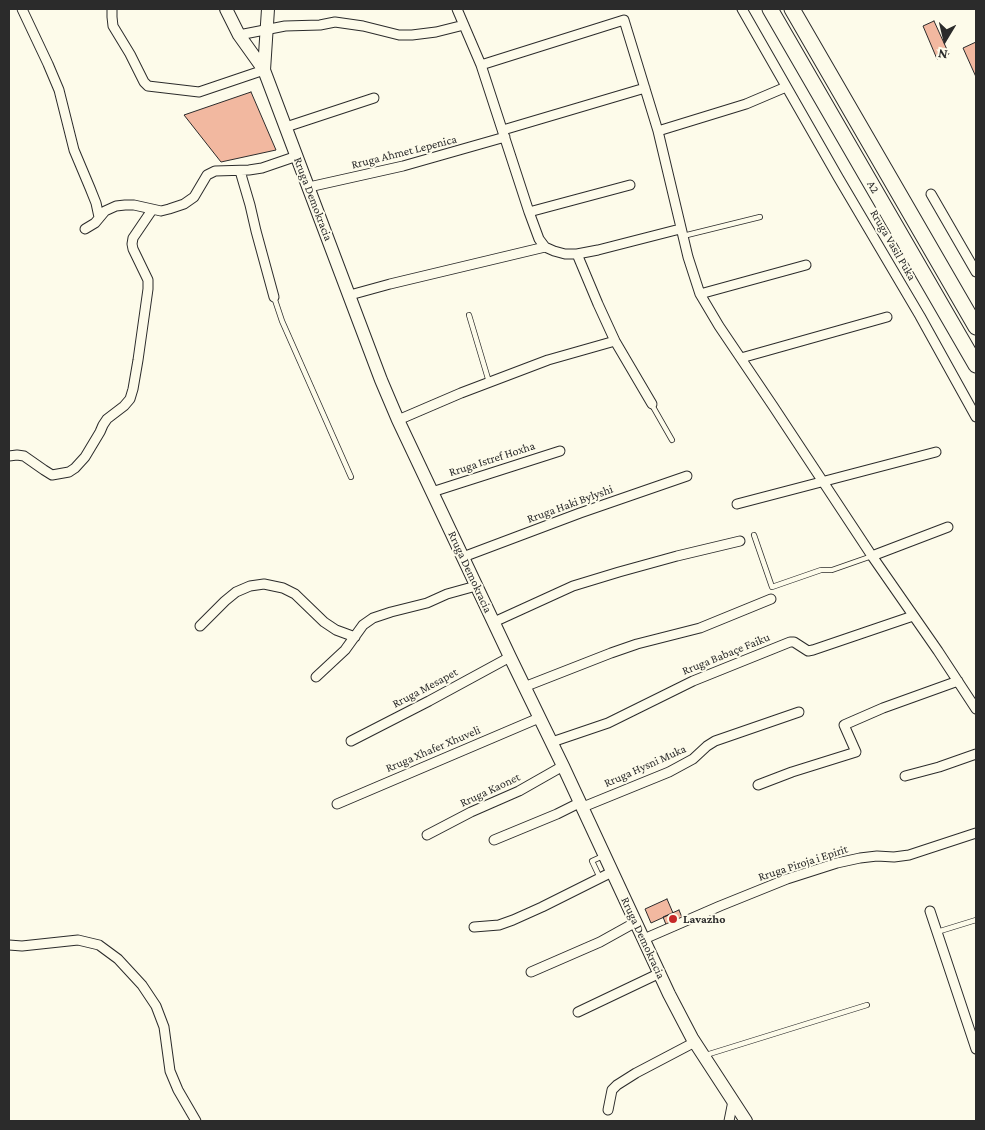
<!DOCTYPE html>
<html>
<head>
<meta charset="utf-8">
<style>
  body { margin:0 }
  #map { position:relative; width:985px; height:1130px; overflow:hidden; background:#fdfbea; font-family:"Crimson Pro",serif }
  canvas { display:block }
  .frame { position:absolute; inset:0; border:10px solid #2b2b2b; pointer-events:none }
  .north { position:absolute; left:920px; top:15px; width:50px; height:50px; -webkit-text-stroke:4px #fdfbea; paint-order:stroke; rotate:189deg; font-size:14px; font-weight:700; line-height:20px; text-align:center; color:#2b2b2b }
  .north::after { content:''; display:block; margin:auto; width:18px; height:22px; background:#2b2b2b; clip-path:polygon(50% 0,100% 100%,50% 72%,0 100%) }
</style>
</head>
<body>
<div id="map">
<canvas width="985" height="1130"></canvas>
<div class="frame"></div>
<div class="north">N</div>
</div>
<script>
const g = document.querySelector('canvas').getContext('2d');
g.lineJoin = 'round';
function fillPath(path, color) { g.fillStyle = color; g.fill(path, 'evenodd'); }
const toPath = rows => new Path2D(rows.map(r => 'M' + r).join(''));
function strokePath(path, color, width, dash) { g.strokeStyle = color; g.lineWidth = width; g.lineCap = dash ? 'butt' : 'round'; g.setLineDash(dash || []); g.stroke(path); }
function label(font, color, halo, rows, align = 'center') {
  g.font = font + ' "Crimson Pro",serif'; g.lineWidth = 4; g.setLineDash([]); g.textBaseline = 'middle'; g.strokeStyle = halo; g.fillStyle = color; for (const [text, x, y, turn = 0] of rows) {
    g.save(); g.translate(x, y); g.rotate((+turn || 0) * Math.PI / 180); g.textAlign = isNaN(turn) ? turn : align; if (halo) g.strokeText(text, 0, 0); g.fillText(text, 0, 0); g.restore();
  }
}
const building = toPath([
  [934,21,949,54,937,59,923,26,934,21],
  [976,42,976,77,963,48,976,42],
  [251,92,276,150,221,162,184,115,251,92],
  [667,899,673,913,651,923,645,909,667,899],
  [679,910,683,920,667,927,663,917,679,910]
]);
const service = toPath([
  [683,236,760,217],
  [274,297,282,321,351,477],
  [469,315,489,382],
  [652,405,672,440],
  [754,535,772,587,821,570,832,570,872,556],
  [600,878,592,861,603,856],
  [937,932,976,920],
  [706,1055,867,1005]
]);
const minor = toPath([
  [22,9,48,64,59,90,74,150,90,188,96,203,99,217],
  [112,9,112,17,113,26,130,54,144,82,148,86,199,92,264,70],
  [457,9,481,65,529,212,539,239,545,247,554,251,565,254,577,254,598,250,680,229],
  [742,9,838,177,920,316,976,417],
  [239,35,285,26,320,25,335,22,363,26,399,35,412,35,436,32,464,25],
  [481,65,624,20,658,131,688,257,700,294,719,326,773,406,872,556,938,651,976,709],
  [286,127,374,98],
  [503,130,645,88],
  [658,131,746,104,786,87],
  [240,171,250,205,256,231,274,297],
  [309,187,403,166,505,137],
  [931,194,976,272],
  [529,212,630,185],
  [85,229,95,223,105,211,116,206,125,205,134,205,161,211,169,209,184,204,194,197,207,175,215,171,249,170,262,168,297,156],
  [577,254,598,304,615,341,652,404],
  [700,294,806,265],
  [350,295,390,284,545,247],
  [741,358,887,317],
  [398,420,461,393,548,360,615,341],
  [9,456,17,455,24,456,44,470,52,475,69,472,75,468,85,457,100,432,103,425,107,419,124,406,130,399,133,389,138,360,148,289,148,280,133,249,132,244,133,238,152,210],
  [432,492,560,451],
  [737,504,936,452],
  [872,556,948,527],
  [463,557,580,513,687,476],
  [494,622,573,586,619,572,677,556,740,541],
  [200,626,225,601,236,592,250,586,264,584,283,588,295,594,324,622,336,630,355,637],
  [316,677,345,650,363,625,373,618,391,612,427,603,447,594,476,586],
  [524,687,611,653,637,644,700,628,771,599],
  [351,741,429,701,510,657],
  [552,742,608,723,693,681,790,642,794,642,808,651,813,650,913,616],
  [905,776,939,767,976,754],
  [758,785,792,772,856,752,844,725,883,708,958,681],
  [337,804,539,718],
  [583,807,669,772,693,759,707,746,715,741,799,712],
  [427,835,471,812,519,791,563,766],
  [494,840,557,814,581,802],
  [930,911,976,1049],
  [474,927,499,925,513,920,542,907,612,872],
  [644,939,720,906,787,879,837,863,860,858,877,856,894,857,909,855,976,833],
  [9,945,22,946,78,940,99,945,118,959,142,985,156,1006,164,1027,170,1071,178,1090,196,1121],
  [531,972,600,942,636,922],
  [578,1012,660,973],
  [608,1110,612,1090,617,1085,636,1073,695,1042],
  [729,1121,733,1101]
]);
const secondary = toPath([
  [226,9,239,35,264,70,381,380,398,420,510,657,563,766,669,994,692,1038,746,1121],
  [264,70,268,9]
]);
const primary = toPath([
  [770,9,976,365],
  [792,9,976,327]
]);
const markers = [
  [673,919,5,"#c62828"]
];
const streetNames = [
  ["Rruga Ahmet Lepenica",404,152,-14],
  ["A2",873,187,60],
  ["Rruga Demokracia",313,199,69],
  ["Rruga Vasil Puka",893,245,60],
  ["Rruga Istref Hoxha",492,459,-18],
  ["Rruga Haki Bylyshi",570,504,-20],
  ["Rruga Demokracia",470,572,65],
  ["Rruga Babaçe Faiku",726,654,-22],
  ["Rruga Mesapet",425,688,-28],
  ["Rruga Xhafer Xhuveli",433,749,-23],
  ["Rruga Hysni Muka",645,766,-24],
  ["Rruga Kaonet",490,790,-25],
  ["Rruga Piroja i Epirit",803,863,-18],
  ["Rruga Demokracia",643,938,65]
];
const poiNames = [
  ["Lavazho",683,919]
];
fillPath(building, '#f2b8a0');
strokePath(building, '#2b2b2b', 1);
strokePath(service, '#2b2b2b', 6);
strokePath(minor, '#2b2b2b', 11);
strokePath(secondary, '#2b2b2b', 14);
strokePath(primary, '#2b2b2b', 17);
strokePath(service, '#fdfbea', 4.5);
strokePath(minor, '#fdfbea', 9);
strokePath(secondary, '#fdfbea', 12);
strokePath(primary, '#fdfbea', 15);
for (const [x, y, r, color] of markers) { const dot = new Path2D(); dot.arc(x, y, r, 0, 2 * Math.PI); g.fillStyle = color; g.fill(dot); strokePath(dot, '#fdfbea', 2); }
label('12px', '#2b2b2b', '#fdfbea', streetNames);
label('bold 12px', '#2b2b2b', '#fdfbea', poiNames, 'left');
</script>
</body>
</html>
